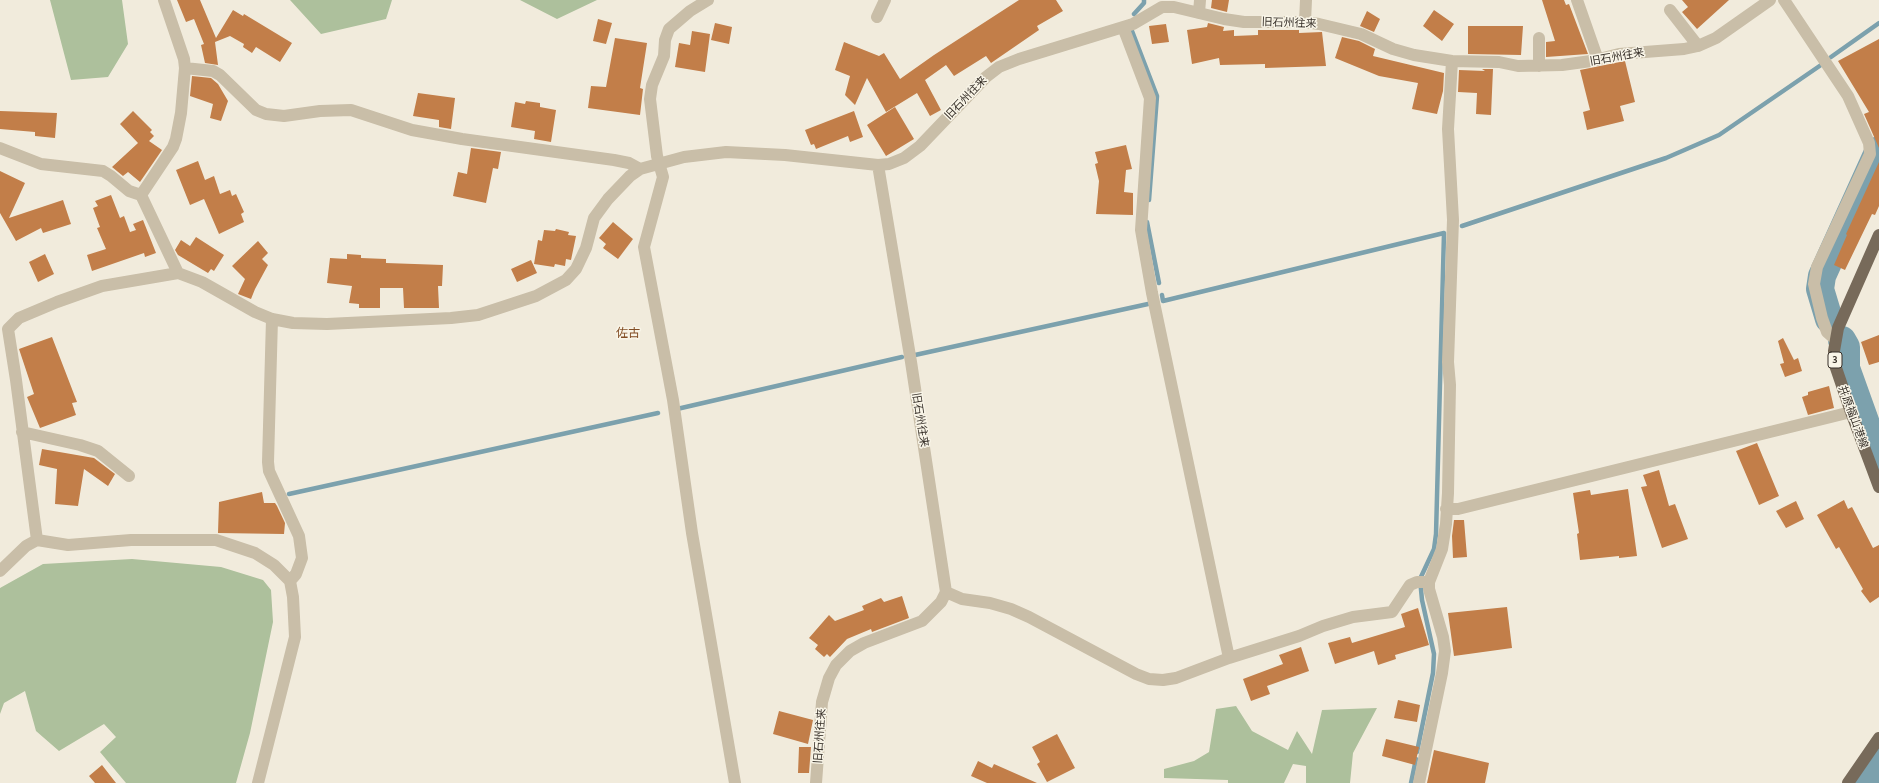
<!DOCTYPE html>
<html>
<head>
<meta charset="utf-8">
<style>
  body { margin:0 }
  canvas { display:block; background:#f1ebdc }
</style>
</head>
<body>
<canvas width="1879" height="783"></canvas>
<script>
const g = document.querySelector('canvas').getContext('2d');
g.lineJoin = 'round';
function fillPath(path, color) { g.fillStyle = color; g.fill(path, 'evenodd'); }
const toPath = rows => new Path2D(rows.map(r => 'M' + r).join(''));
function strokePath(path, color, width, dash) { g.strokeStyle = color; g.lineWidth = width; g.lineCap = dash ? 'butt' : 'round'; g.setLineDash(dash || []); g.stroke(path); }
function label(font, color, halo, rows, align = 'center') {
  g.font = font + ' Cabin,"Noto Sans JP",sans-serif'; g.lineWidth = 3; g.setLineDash([]); g.textBaseline = 'middle'; g.strokeStyle = halo; g.fillStyle = color; for (const [text, x, y, turn = 0] of rows) {
    g.save(); g.translate(x, y); g.rotate((+turn || 0) * Math.PI / 180); g.textAlign = isNaN(turn) ? turn : align; if (halo) g.strokeText(text, 0, 0); g.fillText(text, 0, 0); g.restore();
  }
}
const green = toPath([
  [50,0,122,0,128,44,108,77,71,80],
  [290,0,392,0,386,19,321,34],
  [520,0,597,0,557,19],
  [132,559,221,567,263,580,271,590,273,622,250,733,236,783,126,783,100,752,116,737,104,724,59,751,36,731,25,691,4,703,0,714,0,588,43,564],
  [1236,706,1252,731,1288,750,1297,731,1312,754,1322,710,1377,708,1353,753,1350,783,1306,783,1306,766,1293,764,1284,783,1228,783,1228,780,1164,778,1164,769,1194,761,1209,752,1216,709]
]);
const stream = toPath([
  [1134,14,1144,3,1144,0],
  [1132,31,1157,96,1149,200],
  [1831,57,1879,23],
  [1147,222,1159,283],
  [1462,226,1666,158,1719,135,1821,65],
  [1162,295,1163,301,1444,233,1436,534,1434,549,1420,579,1422,600,1434,654,1433,673,1417,752],
  [915,355,1148,304],
  [677,409,902,357],
  [289,494,658,413],
  [1411,783,1416,759]
]);
const river = toPath([
  [1829,319,1820,289,1822,276,1879,150],
  [1842,340,1846,347,1846,368,1879,460],
  [1865,783,1879,762]
]);
const building = toPath([
  [177,0,200,0,216,38,233,10,243,16,244,14,292,43,280,62,256,47,252,53,243,47,244,44,230,36,215,42,218,65,205,63,201,45,204,44,194,19,186,22],
  [1019,0,1056,0,1063,11,1037,26,1039,30,991,63,986,56,954,76,946,65,925,80,941,110,930,116,917,93,886,112,867,78,855,105,845,95,850,76,835,70,844,42,879,56,884,53,900,79,934,55],
  [1212,0,1229,0,1227,12,1211,8],
  [1542,0,1564,0,1566,5,1569,4,1588,54,1546,57,1546,42,1555,41],
  [1682,0,1729,0,1697,29,1682,12,1688,7],
  [1434,10,1454,24,1442,41,1423,26],
  [1367,11,1380,19,1374,32,1360,26],
  [598,19,612,23,606,44,593,41],
  [715,23,732,27,729,44,711,40],
  [1208,23,1224,27,1223,31,1234,30,1234,36,1258,35,1258,30,1299,30,1299,33,1322,32,1326,66,1265,68,1265,64,1220,65,1219,58,1192,64,1187,30,1207,27],
  [1166,24,1169,42,1152,44,1149,26],
  [1468,26,1523,26,1521,55,1468,54],
  [692,31,710,34,705,72,675,67,679,43,690,45],
  [1342,37,1359,41,1375,49,1373,56,1444,73,1443,91,1437,114,1412,109,1418,83,1379,76,1335,58],
  [615,38,647,43,640,88,643,89,640,115,588,108,591,86,606,87],
  [1879,39,1879,148,1864,114,1869,112,1838,61],
  [1625,61,1635,102,1620,106,1624,121,1587,130,1583,112,1590,110,1580,70],
  [1482,69,1493,69,1491,115,1476,114,1477,93,1458,92,1459,70,1485,71],
  [192,76,211,78,218,84,228,101,221,121,210,118,213,104,190,96],
  [418,93,455,98,451,129,439,127,439,120,413,116],
  [526,101,540,103,540,107,556,110,551,142,534,139,535,131,511,127,515,102,525,104],
  [895,107,914,139,886,156,867,125],
  [0,111,57,113,55,138,35,136,35,132,0,129],
  [133,111,152,130,150,132,154,136,149,141,162,150,140,182,128,172,123,176,112,167,138,143,120,124],
  [854,111,863,137,850,142,848,136,816,149,814,144,811,145,805,130],
  [1126,145,1132,169,1126,170,1124,192,1133,193,1133,215,1096,214,1099,181,1095,164,1098,163,1095,152],
  [471,148,501,152,498,169,493,168,486,203,453,196,458,172,467,174],
  [198,161,205,180,214,176,220,194,230,190,232,196,236,194,244,212,241,214,244,222,219,234,204,199,190,205,176,170],
  [1879,162,1879,206,1875,215,1872,214,1845,270,1834,265,1847,235,1846,234],
  [0,171,25,183,9,218,63,200,71,224,43,233,41,228,16,241,0,213],
  [111,195,120,218,124,216,130,232,136,230,133,224,143,220,156,253,145,257,144,253,92,271,87,255,106,249,97,228,100,227,93,208,98,206,95,201],
  [613,222,633,239,618,259,603,248,606,244,599,238],
  [556,229,569,232,568,235,576,236,571,260,566,259,565,266,555,264,554,267,534,264,538,240,542,241,544,230,555,231],
  [196,237,224,255,214,271,211,269,208,273,178,255,175,250,181,240,190,246],
  [258,241,268,253,262,259,268,265,255,289,251,299,238,294,245,279,232,266],
  [45,254,54,274,38,282,29,262],
  [347,254,361,255,361,258,386,259,386,263,443,265,442,286,438,286,439,308,404,308,403,288,380,288,380,308,359,308,359,304,349,303,352,286,327,283,330,258,347,259],
  [531,260,537,273,517,282,511,269],
  [1879,335,1879,362,1869,365,1861,342],
  [52,337,77,402,72,403,76,415,40,428,27,397,34,394,19,349],
  [1783,338,1794,360,1798,358,1802,371,1785,377,1780,364,1784,363,1778,341],
  [1829,386,1834,408,1808,415,1802,397,1808,395,1808,392],
  [1757,443,1779,496,1759,505,1736,451],
  [42,449,94,458,115,474,108,486,84,469,78,506,55,504,57,469,39,465],
  [1659,470,1669,506,1675,504,1688,539,1662,548,1641,487,1647,486,1643,475],
  [1628,489,1637,556,1619,558,1619,556,1580,560,1577,534,1579,533,1573,493,1590,490,1591,495],
  [262,492,264,503,275,503,277,506,285,523,284,534,218,533,219,502],
  [1844,500,1848,509,1852,507,1873,548,1879,545,1879,597,1870,603,1861,591,1863,589,1839,547,1836,549,1817,515],
  [1796,501,1804,519,1786,528,1776,511],
  [1454,520,1464,520,1467,557,1453,558,1452,536],
  [902,596,909,618,872,632,871,629,847,639,830,657,827,654,824,657,815,649,818,645,809,638,829,615,835,621,864,610,862,606,881,598,884,602],
  [1507,607,1512,648,1454,656,1448,613],
  [1418,608,1429,645,1395,655,1396,659,1378,665,1374,651,1335,664,1328,643,1350,637,1352,643,1405,627,1401,614],
  [1301,647,1309,671,1267,686,1270,694,1251,701,1243,679,1283,664,1279,655],
  [1398,700,1420,705,1417,722,1394,718],
  [779,711,813,720,808,744,773,734],
  [1057,734,1075,768,1047,782,1037,764,1040,762,1032,747],
  [1386,739,1419,747,1415,765,1382,756],
  [799,747,811,747,809,773,798,773],
  [1434,750,1489,763,1485,783,1427,783],
  [978,761,992,768,994,764,1037,783,987,783,971,776],
  [102,765,116,783,95,783,89,776]
]);
const street = toPath([
  [164,0,184,59,185,68,181,113,176,139,173,147,141,195,178,273],
  [708,0,690,11,669,29,665,40,664,56,652,85,650,99,657,156,663,177,644,247,673,400,692,533,735,783],
  [1577,0,1598,60],
  [1784,0,1848,96,1869,143,1870,154,1817,267,1814,284,1822,318,1827,332,1835,339],
  [1670,10,1698,46],
  [1199,13,1200,0],
  [877,17,885,0],
  [1305,22,1306,0],
  [1123,27,1150,98,1141,230,1152,293,1229,658],
  [1539,38,1539,66],
  [185,68,213,71,220,75,256,110,266,114,284,116,320,111,351,110,412,130,462,139,614,160,629,163,640,169],
  [0,148,41,164,103,171,111,176,129,191,141,195],
  [272,319,268,462,269,471,299,536,302,558,296,574,290,581],
  [22,432,80,445,98,451,129,476],
  [1446,509,1458,509,1851,412],
  [37,540,16,380,8,329,19,318,57,302,102,286,178,273,202,282,255,312,272,319,293,323,327,324,451,318,478,315,536,296,566,280,576,269,586,248,594,218,608,199,630,176,640,169,684,157,726,152,785,155,878,165,889,164,904,158,920,146,986,77,999,67,1019,59,1133,24,1162,7,1174,7,1224,19,1244,22,1305,22,1319,24,1361,34,1393,49,1414,55,1452,61,1499,62,1518,66,1562,65,1591,61,1619,54,1684,49,1698,46,1716,38,1770,0],
  [0,571,26,546,37,540,68,545,131,540,216,540,255,553,274,565,290,581,293,597,295,637,258,783],
  [946,592,962,599,990,603,1011,609,1029,617,1136,674,1149,679,1163,680,1176,678,1229,658,1299,636,1323,626,1353,617,1392,612,1410,585,1417,582,1429,582],
  [816,783,822,702,829,678,836,665,850,651,864,643,922,621,941,602,946,592,911,362,878,165],
  [1419,783,1442,673,1445,651,1443,637,1429,589,1429,582,1442,549,1446,524,1448,493,1450,385,1448,362,1453,220,1448,129,1452,61]
]);
const primary = toPath([
  [1879,235,1838,328,1834,351,1835,365,1851,412,1879,487],
  [1848,783,1879,738]
]);
const shields = [
  [1835,360,14]
];
const shieldNames = [
  ["3",1835,360]
];
const streetNames = [
  ["旧石州往来",1289,23,2],
  ["旧石州往来",1617,57,-10],
  ["旧石州往来",966,98,-46],
  ["井原福山港線",1853,417,70],
  ["旧石州往来",920,420,81],
  ["旧石州往来",820,736,-86]
];
const neighbourhoodNames = [
  ["佐古",628,333]
];
fillPath(green, '#adc09c');
strokePath(stream, '#7ca1ad', 4.5);
strokePath(river, '#7ca1ad', 28);
fillPath(building, '#c27e49');
strokePath(street, '#c9bea8', 12);
strokePath(primary, '#776a5a', 12);
for (const [x, y, w] of shields) { const box = new Path2D(); box.roundRect(x - w / 2, y - 8, w, 16, 3); g.fillStyle = '#f9f5e8'; g.fill(box); strokePath(box, '#362f28', 1); }
label('bold 10px', '#362f28', null, shieldNames);
label('11px', '#362f28', '#f9f5e8', streetNames);
label('12px', '#824d24', '#f9f5e8', neighbourhoodNames);
</script>
</body>
</html>
